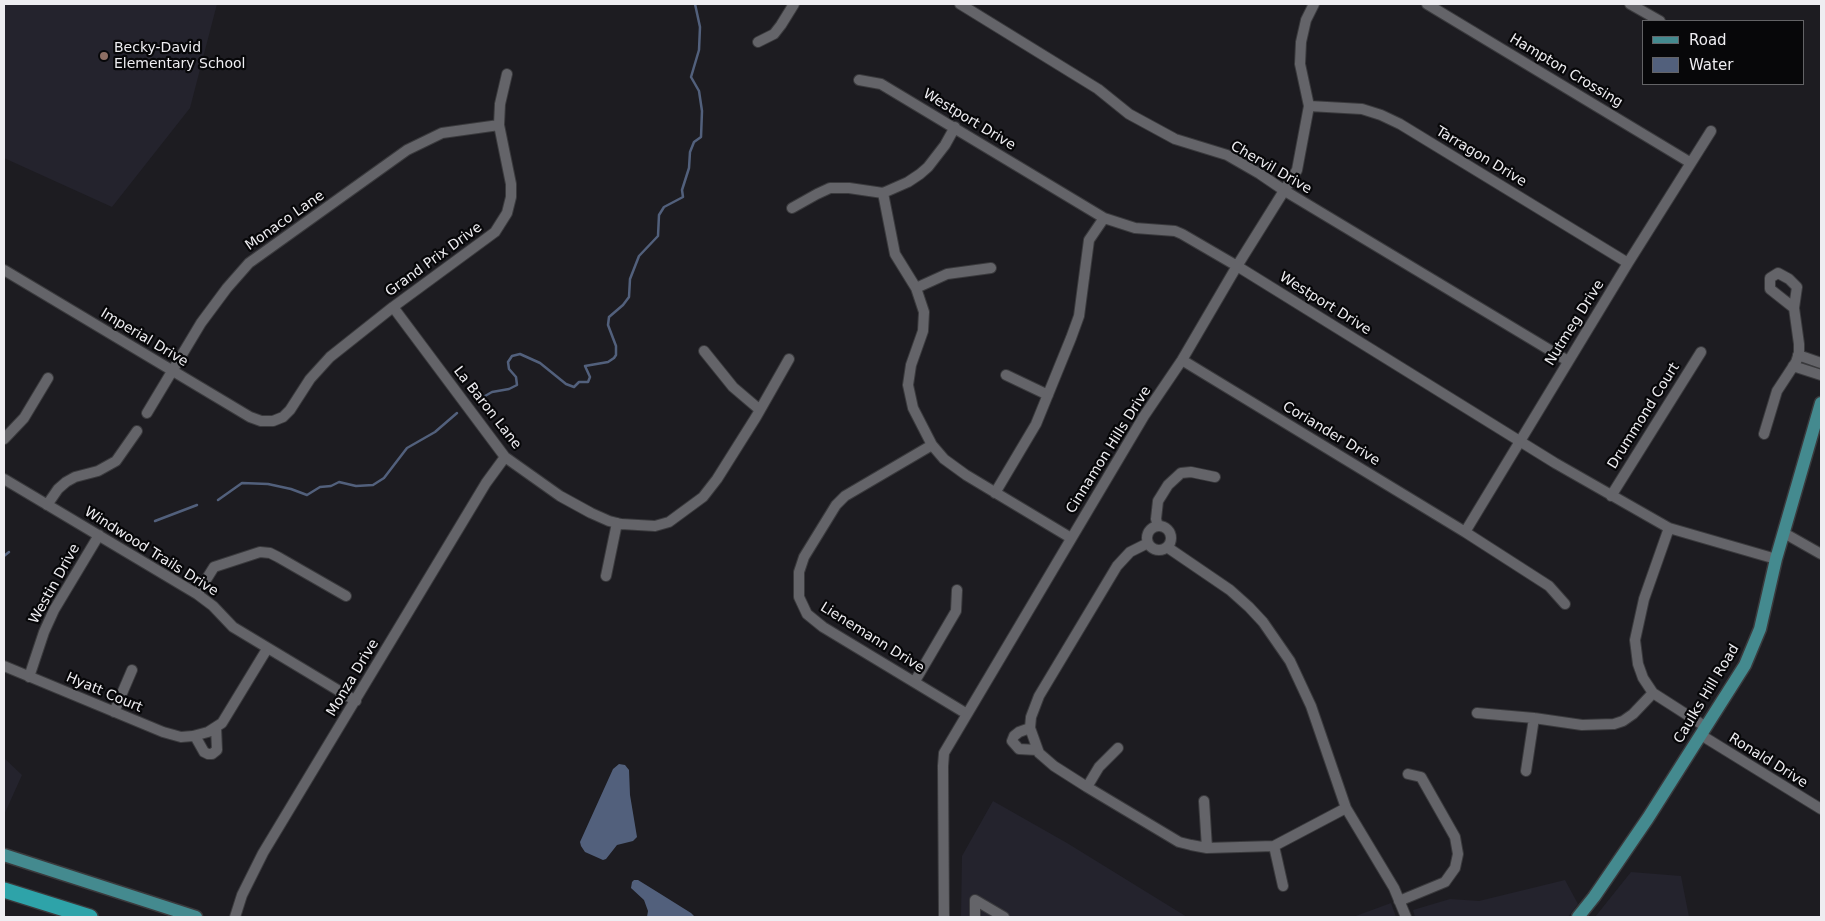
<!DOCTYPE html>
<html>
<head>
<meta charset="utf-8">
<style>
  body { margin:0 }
  #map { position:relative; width:1825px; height:921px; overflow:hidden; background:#1d1c21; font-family:"DejaVu Sans",sans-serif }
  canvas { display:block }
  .frame { position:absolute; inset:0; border:5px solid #eeedf1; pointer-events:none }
  .legend { position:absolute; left:1642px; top:20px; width:162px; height:65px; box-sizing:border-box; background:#070709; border:1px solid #636366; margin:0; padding:6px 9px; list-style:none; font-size:15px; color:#eeedf1 }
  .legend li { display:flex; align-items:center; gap:10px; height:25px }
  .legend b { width:25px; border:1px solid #636366 }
</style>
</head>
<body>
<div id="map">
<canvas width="1825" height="921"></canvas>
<div class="frame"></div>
<ul class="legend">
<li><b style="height:6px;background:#448a8f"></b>Road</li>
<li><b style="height:14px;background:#52607c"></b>Water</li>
</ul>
</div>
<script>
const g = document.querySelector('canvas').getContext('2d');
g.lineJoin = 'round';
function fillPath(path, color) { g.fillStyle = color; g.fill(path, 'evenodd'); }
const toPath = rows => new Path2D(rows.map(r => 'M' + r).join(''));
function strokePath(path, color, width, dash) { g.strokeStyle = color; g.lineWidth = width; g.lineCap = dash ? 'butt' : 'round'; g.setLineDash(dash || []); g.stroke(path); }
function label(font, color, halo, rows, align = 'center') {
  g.font = font + ' "DejaVu Sans",sans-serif'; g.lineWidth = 4.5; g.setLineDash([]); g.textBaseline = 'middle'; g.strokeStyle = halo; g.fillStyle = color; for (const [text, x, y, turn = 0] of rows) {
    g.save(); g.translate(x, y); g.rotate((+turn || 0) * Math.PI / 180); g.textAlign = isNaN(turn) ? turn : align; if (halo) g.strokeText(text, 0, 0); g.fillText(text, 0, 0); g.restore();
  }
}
const built = toPath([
  [4,4,217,4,190,108,112,207,4,158],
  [4,758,22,775,4,815],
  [993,801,1067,843,1187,917,961,917,962,856],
  [1631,872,1681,876,1689,917,1595,917],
  [1565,880,1578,904,1568,917,1415,917,1413,910,1450,899,1479,901],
  [1391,903,1396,917,1353,917]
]);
const water = toPath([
  [619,764,625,765,629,770,630,795,637,837,633,841,617,845,606,859,603,860,585,852,581,846,580,842,613,769],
  [634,880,638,880,659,893,691,913,695,917,647,917,648,911,644,900,631,888,632,882]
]);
const stream = toPath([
  [478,400,492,392,509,389,517,385,516,377,509,369,508,362,512,356,520,354,540,363,566,384,574,387,579,382,588,382,590,377,585,366,608,362,614,358,616,355,616,346,608,325,609,317,623,305,629,297,630,279,639,256,658,236,659,215,664,207,683,197,682,190,689,168,690,152,694,142,701,137,702,111,699,91,691,77,699,50,700,27,695,4],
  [218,500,242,483,268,484,291,489,307,495,320,487,331,486,339,482,356,486,373,485,384,478,407,448,435,432,457,413],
  [155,521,197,505],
  [4,556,9,552]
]);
const minor = toPath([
  [960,4,1098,89,1129,114,1175,139,1227,155,1260,174,1285,191,1568,361],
  [1427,4,1691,163],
  [1630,4,1660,21],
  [758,42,774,34,781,25,794,4],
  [859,80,881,84,1104,218,1135,228,1175,231,1182,234,1237,266,1555,463,1669,528,1776,559],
  [1309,106,1362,109,1381,115,1400,124,1628,263],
  [883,193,895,254,916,288,924,312,923,331,911,365,908,385,913,408,932,445,944,459,966,475,1071,538],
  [792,208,817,194,830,188,849,188,883,193,908,182,920,174,928,167,945,145,955,127],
  [4,270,250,417,261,421,273,421,283,417,290,410,310,379,330,357,393,307,495,232,507,213,511,197,511,184,499,125,500,104,507,74],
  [916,288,947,274,991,268],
  [393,307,505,457,560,496,591,513,609,521,621,524,655,526,669,522,703,497,717,479,756,417,789,359],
  [704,351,733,387,760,410],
  [1798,355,1821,363],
  [1182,360,1465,532,1549,586,1565,604],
  [1793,366,1821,375],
  [1006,375,1048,395],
  [147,413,201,323,227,288,249,263,407,150,442,133,499,125],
  [1764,434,1777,391,1796,362,1799,353,1799,344,1794,308,1770,289,1770,278,1778,273,1789,279,1797,287,1794,308],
  [4,439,24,418,48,378],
  [932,445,845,496,836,505,804,557,799,572,799,597,807,614,823,627,967,714],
  [4,479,197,594,213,606,233,627,356,701],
  [995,493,1036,424,1071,338,1079,316,1089,240,1104,218],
  [1611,496,1701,352],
  [47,505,58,489,66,482,75,477,98,471,116,461,137,431],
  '1147 538a12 12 0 1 1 24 0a12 12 0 1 1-24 0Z',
  [1158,526,1156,519,1158,501,1168,485,1181,473,1191,472,1215,477],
  [1669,528,1644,599,1635,640,1638,664,1643,678,1653,693,1706,727],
  [1465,532,1628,263,1711,131],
  [1784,533,1821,554],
  [1148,543,1130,552,1117,566,1039,696,1031,717,1030,728,1039,753,1054,766,1087,787,1179,842,1191,845,1207,848,1274,846,1346,808],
  [1167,547,1230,590,1249,607,1263,622,1290,661,1311,706,1346,808,1394,888,1406,917],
  [606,576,617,523],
  [197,594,214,567,260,552,270,553,278,557,346,596],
  [4,666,163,732,181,737,193,736,208,732,222,723,267,649],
  [29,677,44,632,54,610,99,535],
  [915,681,956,611,957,590],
  [114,712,132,670],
  [1477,713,1534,718,1582,725,1614,724,1623,721,1633,714,1653,693],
  [1030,728,1019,732,1014,736,1012,741,1019,749,1037,750],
  [1701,735,1821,809],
  [195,736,204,752,208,754,212,754,217,750,216,727],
  [1526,771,1534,718],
  [1087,787,1099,767,1118,748],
  [1204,801,1207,848],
  [1274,846,1283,886],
  [1399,901,1445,882,1455,868,1458,854,1455,837,1421,777,1408,774],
  [235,917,242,895,263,853,486,483,505,457],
  [944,917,943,766,944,753,1144,416,1182,360,1237,266,1297,170,1309,106,1300,64,1301,42,1306,20,1314,4],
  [975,917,975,900,1004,917]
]);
const major = toPath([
  [4,855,196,917],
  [1578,917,1594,897,1648,818,1745,665,1760,629,1776,559,1821,403]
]);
const highway = toPath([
  [4,890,90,917]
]);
const markers = [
  [104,56,5,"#8d6e63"]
];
const poiNames = [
  ["Becky-David",114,48],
  ["Elementary School",114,64]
];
const streetNames = [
  ["Hampton Crossing",1566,71,31],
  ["Westport Drive",969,120,31],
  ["Tarragon Drive",1481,157,31],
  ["Chervil Drive",1271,168,30],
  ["Monaco Lane",285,221,-35],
  ["Grand Prix Drive",434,260,-36],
  ["Westport Drive",1325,304,32],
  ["Nutmeg Drive",1575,323,-58],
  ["Imperial Drive",144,338,31],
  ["La Baron Lane",487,408,52],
  ["Drummond Court",1644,416,-58],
  ["Coriander Drive",1331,434,31],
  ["Cinnamon Hills Drive",1109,450,-58],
  ["Windwood Trails Drive",151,552,32],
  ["Westin Drive",55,584,-61],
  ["Lienemann Drive",872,638,32],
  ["Monza Drive",353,678,-59],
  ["Hyatt Court",104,693,23],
  ["Caulks Hill Road",1707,694,-59],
  ["Ronald Drive",1768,761,32]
];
fillPath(built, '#24232d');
fillPath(water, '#52607c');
strokePath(stream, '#52607c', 2.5);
strokePath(minor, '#3a3a3d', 12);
strokePath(major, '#3a3a3d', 15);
strokePath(highway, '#3a3a3d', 18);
strokePath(minor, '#646469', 10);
strokePath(major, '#448a8f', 12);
strokePath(highway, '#2ea3a9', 15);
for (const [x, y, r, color] of markers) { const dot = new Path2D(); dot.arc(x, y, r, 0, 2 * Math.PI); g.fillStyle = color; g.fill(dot); strokePath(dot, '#070709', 2); }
label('14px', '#eeedf1', '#070709', poiNames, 'left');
label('14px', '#eeedf1', '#070709', streetNames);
</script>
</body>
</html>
